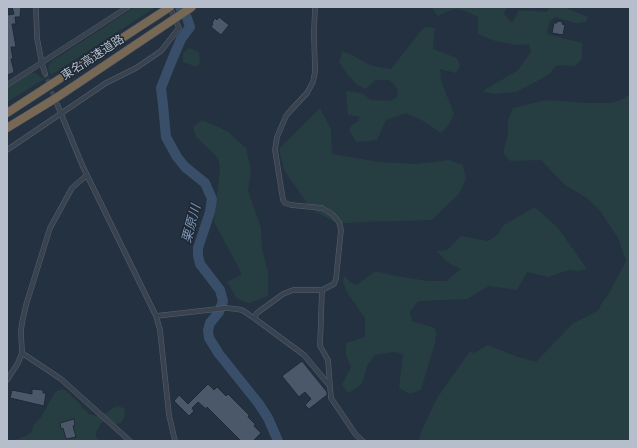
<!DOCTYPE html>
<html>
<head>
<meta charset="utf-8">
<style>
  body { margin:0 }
  #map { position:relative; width:637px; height:448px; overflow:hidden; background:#243140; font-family:"DM Sans",sans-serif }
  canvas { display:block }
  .frame { position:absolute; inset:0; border:8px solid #b5beca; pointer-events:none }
</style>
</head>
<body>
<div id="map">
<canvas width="637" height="448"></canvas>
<div class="frame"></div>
</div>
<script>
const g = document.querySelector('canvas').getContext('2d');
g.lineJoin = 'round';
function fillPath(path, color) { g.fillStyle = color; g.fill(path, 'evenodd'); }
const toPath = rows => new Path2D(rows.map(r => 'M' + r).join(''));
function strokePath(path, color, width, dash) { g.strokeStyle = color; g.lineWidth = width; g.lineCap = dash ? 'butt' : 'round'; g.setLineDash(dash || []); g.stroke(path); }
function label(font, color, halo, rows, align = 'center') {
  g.font = font + ' "DM Sans","Noto Sans JP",sans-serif'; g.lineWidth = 3; g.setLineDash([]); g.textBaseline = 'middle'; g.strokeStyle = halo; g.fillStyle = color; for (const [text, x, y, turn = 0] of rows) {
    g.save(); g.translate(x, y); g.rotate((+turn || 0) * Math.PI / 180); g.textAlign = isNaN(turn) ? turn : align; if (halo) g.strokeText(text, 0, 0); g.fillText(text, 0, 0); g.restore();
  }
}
const green = toPath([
  [135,7,156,7,51,75,7,102,7,87,31,72,37,74,41,78,44,78,51,75,48,70,49,65,52,61],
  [431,7,507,7,504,14,512,23,519,10,547,12,550,7,564,7,588,17,586,22,576,23,555,17,549,22,547,34,582,43,582,59,575,66,557,65,549,74,543,78,516,92,495,94,482,92,486,89,517,71,531,52,529,44,516,45,495,41,478,34,478,17,465,11,456,9,445,12,438,16],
  [424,27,435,28,433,49,457,58,460,66,456,73,440,69,441,80,454,114,448,126,441,133,423,121,406,113,386,120,377,140,356,142,349,130,352,125,357,122,360,117,348,115,346,91,362,93,371,100,390,101,397,97,398,91,394,84,389,80,375,80,366,89,356,84,347,74,339,62,342,52,348,53,372,66,391,69],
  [189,48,199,52,200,63,197,67,183,62,183,53],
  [630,94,630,441,419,441,420,434,437,398,470,351,474,353,488,345,515,356,536,362,572,324,599,310,600,306,608,295,626,261,618,238,600,211,587,198,565,185,541,160,510,161,503,153,508,134,508,120,513,108,546,100,588,103,611,103,621,100],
  [320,108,331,129,332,154,379,162,417,164,449,160,463,165,466,179,459,194,432,220,361,222,338,224,311,209,284,170,279,149],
  [202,120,227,131,246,148,251,170,248,191,261,227,262,249,268,272,268,296,249,303,237,299,227,282,242,274,214,222,220,170,218,158,196,137,193,127],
  [535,207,558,228,587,269,577,271,569,270,548,277,527,272,517,290,489,286,467,299,418,301,410,312,412,321,435,328,436,334,435,343,421,390,410,394,399,388,403,354,394,352,375,355,367,366,362,384,348,393,342,385,351,367,346,356,346,343,365,337,365,318,348,294,343,282,344,275,349,281,356,285,376,271,391,275,428,281,446,281,461,269,450,264,436,251,447,250,461,236,488,241,497,235,504,225],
  [61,389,65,390,70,394,89,414,96,416,104,414,117,406,124,408,125,413,124,418,121,423,116,424,106,422,102,422,96,432,96,437,100,441,13,441,25,436,32,432,33,426,41,417,55,392]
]);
const river = toPath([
  [180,7,187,18,190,27,181,39,170,65,161,88,163,105,166,137,177,157,185,167,205,183,212,199,210,212,198,248,198,256,200,264,220,290,223,301,219,312,210,323,208,330,209,338,219,354,259,404,268,418,278,441]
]);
const building = toPath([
  [12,7,21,7,20,17,15,17,16,24,12,24,16,47,11,47,13,59,11,59,14,71,13,73,7,75,7,15,14,14,12,7],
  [219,17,229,25,221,35,211,27,213,24,212,23,215,18,217,20,219,17],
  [557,21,563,22,562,24,565,25,563,35,552,33,554,23,557,23,557,21],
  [302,361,327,392,327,395,309,409,305,405,311,399,305,392,299,397,282,376,302,361],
  [208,384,214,390,217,387,226,396,228,394,249,415,248,417,255,424,254,426,261,433,253,441,241,441,207,407,206,409,198,402,192,408,194,411,189,416,174,401,179,395,188,404,208,384],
  [32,389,43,390,43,393,46,393,44,406,10,398,12,390,32,394,32,389],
  [74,419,75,425,73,426,76,437,66,439,63,428,61,429,60,423,74,419]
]);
const streetTunnel = toPath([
  [45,73,55,100]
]);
const street = toPath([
  [36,7,37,38,42,64,45,73],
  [7,85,128,7],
  [57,104,83,167,156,316,160,330,169,415,175,441],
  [7,150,106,83,136,68,161,51,179,28,170,7],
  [322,290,320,346,328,360,331,398,356,435,363,441],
  [156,316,226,308,236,309,242,310,254,318,304,355,330,386],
  [254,318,257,313,283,294,293,290,322,290,334,284,336,279,341,230,339,222,332,214,322,208,291,205,285,203,283,200,275,150,277,137,286,116,292,109,307,93,313,82,315,72,314,32,315,7],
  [22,353,61,379,130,441],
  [7,380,18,363,22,353,21,331,22,323,26,305,50,228,72,188,87,175]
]);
const highway = toPath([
  [7,113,170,7],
  [7,128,56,98,168,23]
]);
const highwayBridge = toPath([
  [168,23,192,7]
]);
const streetNames = [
  ["東名高速道路",93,58,-33]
];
const waterNames = [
  ["栗原川",192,224,-75]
];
fillPath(green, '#263e41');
strokePath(river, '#394f69', 10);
fillPath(building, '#4a5869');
strokePath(building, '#1f2a36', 1);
strokePath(streetTunnel, '#3a4655', 4.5, [4.5, 2]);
strokePath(street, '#56616d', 5.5);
strokePath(highway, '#434e5a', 9);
strokePath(street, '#38434f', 4.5);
strokePath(highway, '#766855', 8);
strokePath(highwayBridge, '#434e5a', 9, []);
strokePath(highwayBridge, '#766855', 8);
label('12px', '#b5beca', '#1d2834', streetNames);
label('italic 13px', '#7c95b2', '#1d2834', waterNames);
</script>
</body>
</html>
